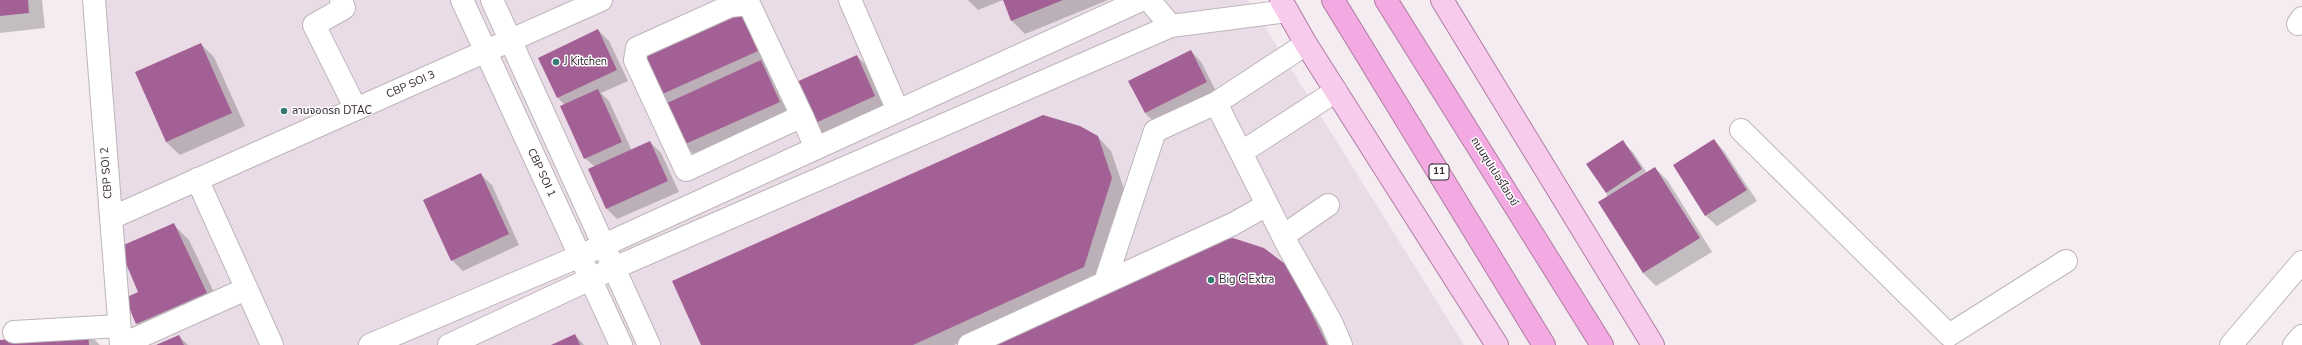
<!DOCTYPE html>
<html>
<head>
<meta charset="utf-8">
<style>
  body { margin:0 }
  canvas { display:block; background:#f4ecf1 }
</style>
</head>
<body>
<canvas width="2302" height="345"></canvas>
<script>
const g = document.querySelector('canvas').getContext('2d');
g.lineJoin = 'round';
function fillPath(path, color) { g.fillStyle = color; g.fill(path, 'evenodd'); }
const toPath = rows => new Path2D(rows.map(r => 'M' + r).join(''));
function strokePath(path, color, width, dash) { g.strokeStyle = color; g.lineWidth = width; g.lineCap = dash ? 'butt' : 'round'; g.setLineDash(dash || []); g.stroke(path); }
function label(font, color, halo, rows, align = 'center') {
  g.font = font + ' "Nunito Sans","Noto Sans Thai",sans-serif'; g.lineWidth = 3; g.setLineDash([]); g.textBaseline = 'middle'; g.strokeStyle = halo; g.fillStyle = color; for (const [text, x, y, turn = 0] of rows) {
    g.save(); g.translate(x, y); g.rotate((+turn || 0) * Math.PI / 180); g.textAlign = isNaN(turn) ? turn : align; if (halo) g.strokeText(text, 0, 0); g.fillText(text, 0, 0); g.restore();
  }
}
const built = toPath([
  [87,0,1248,0,1464,345,111,345]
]);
const shadow = toPath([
  [0,0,42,0,45,28,0,33],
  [968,0,1003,0,978,10],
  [1004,0,1108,0,1025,34,1012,21],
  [739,12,752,25,770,64,766,66,774,75,792,115,697,158,684,144,659,95],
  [598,30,609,41,628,81,601,93,609,101,632,151,650,142,661,153,679,192,617,219,607,209,595,167,585,158,565,105,558,98],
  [201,44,214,57,245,126,180,155,166,142],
  [1191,51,1201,62,1217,93,1156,124,1145,113],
  [857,56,868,67,885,107,824,134,813,123],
  [1098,137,1111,151,1125,192,1097,280,954,345,702,345],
  [1714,140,1724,151,1757,201,1717,226,1706,216,1674,166],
  [1622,142,1633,152,1647,173,1655,168,1668,181,1712,252,1656,286,1643,273,1606,193],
  [481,175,492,185,519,245,463,271,452,260],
  [173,224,189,240,222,309,153,339,137,323,140,292],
  [1289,267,1333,345,991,345],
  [88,333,100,345,0,345,0,341],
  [575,335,584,345,554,345],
  [179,336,188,345,158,345]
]);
const building = toPath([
  [0,0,28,0,29,13,0,16],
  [1003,0,1063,0,1011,21],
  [739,10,758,51,658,96,640,55],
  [598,29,617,70,557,98,538,58],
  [201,43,232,113,166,142,135,72],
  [1191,50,1207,82,1145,113,1128,81],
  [857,55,875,96,813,124,794,83],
  [761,60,780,102,683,145,665,104],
  [598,89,622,142,584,159,560,106],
  [1043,115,1080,126,1098,136,1112,178,1084,267,913,345,701,345,672,281],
  [1714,139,1747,190,1705,216,1673,165],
  [1623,140,1642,169,1606,193,1586,164],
  [650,141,668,181,606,209,588,169],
  [1655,167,1700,238,1643,273,1598,202],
  [481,173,509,234,451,261,423,200],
  [174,223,207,293,136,324,125,298,138,292,119,247],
  [1233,238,1264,248,1289,267,1327,345,989,345,1202,244],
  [88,332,89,345,0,345,0,340],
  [575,334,580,345,551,345],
  [179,335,184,345,156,345]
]);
const minor = toPath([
  [94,0,121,345],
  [341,0,344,8,314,25,356,109],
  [462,0,621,345],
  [492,0,649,345],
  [850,0,898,111],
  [1149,0,1171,26],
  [2298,24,2302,18],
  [1216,103,1288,246,1331,322,1341,345],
  [802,116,686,170,635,60,637,48,730,6,749,4,802,116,816,148],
  [1741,130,1949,335,2066,261],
  [1242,152,1336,91],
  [197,179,272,345],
  [111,218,601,0],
  [1283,236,1328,205],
  [1105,282,1155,131,1216,103,1306,44],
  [14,332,119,326],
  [121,345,246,289],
  [370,345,580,256,1141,0],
  [449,345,614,268,1171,26,1287,11],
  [969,345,1233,224,1267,205],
  [2231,345,2302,262],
  [2294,345,2302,336]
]);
const major = toPath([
  [1281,0,1306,44,1497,345],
  [1442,0,1653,345]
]);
const highway = toPath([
  [1333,0,1544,345],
  [1386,0,1602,345]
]);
const markers = [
  [556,62,4,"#347b74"],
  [284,111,4,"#347b74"],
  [1211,280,4,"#347b74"]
];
const shields = [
  [1439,172,20]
];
const shieldNames = [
  ["11",1439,172]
];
const poiNames = [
  ["J Kitchen",564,62],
  ["ลานจอดรถ DTAC",292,111],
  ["Big C Extra",1219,280]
];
const streetNames = [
  ["CBP SOI 3",411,85,-24],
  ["ถนนซุปเปอร์ไฮเวย์",1494,172,58],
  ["CBP SOI 2",107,173,-94],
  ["CBP SOI 1",541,173,65]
];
fillPath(built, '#eadce6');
fillPath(shadow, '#0003');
fillPath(building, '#a36094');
strokePath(minor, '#bcb5ba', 24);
strokePath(major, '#ae7da2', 24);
strokePath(highway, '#ae7da2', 24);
strokePath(minor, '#fff', 22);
strokePath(major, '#f8cbed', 22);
strokePath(highway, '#f3a9e1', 22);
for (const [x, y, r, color] of markers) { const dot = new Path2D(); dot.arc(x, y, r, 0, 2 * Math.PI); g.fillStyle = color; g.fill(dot); strokePath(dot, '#fffbfe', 1.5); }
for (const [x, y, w] of shields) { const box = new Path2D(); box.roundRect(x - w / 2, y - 8, w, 16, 3); g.fillStyle = '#fffbfe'; g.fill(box); strokePath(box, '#2d2b2c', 1); }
label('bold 10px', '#2d2b2c', null, shieldNames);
label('11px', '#2d2b2c', '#fffbfe', poiNames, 'left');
label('11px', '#2d2b2c', '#fffbfe', streetNames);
</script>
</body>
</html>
